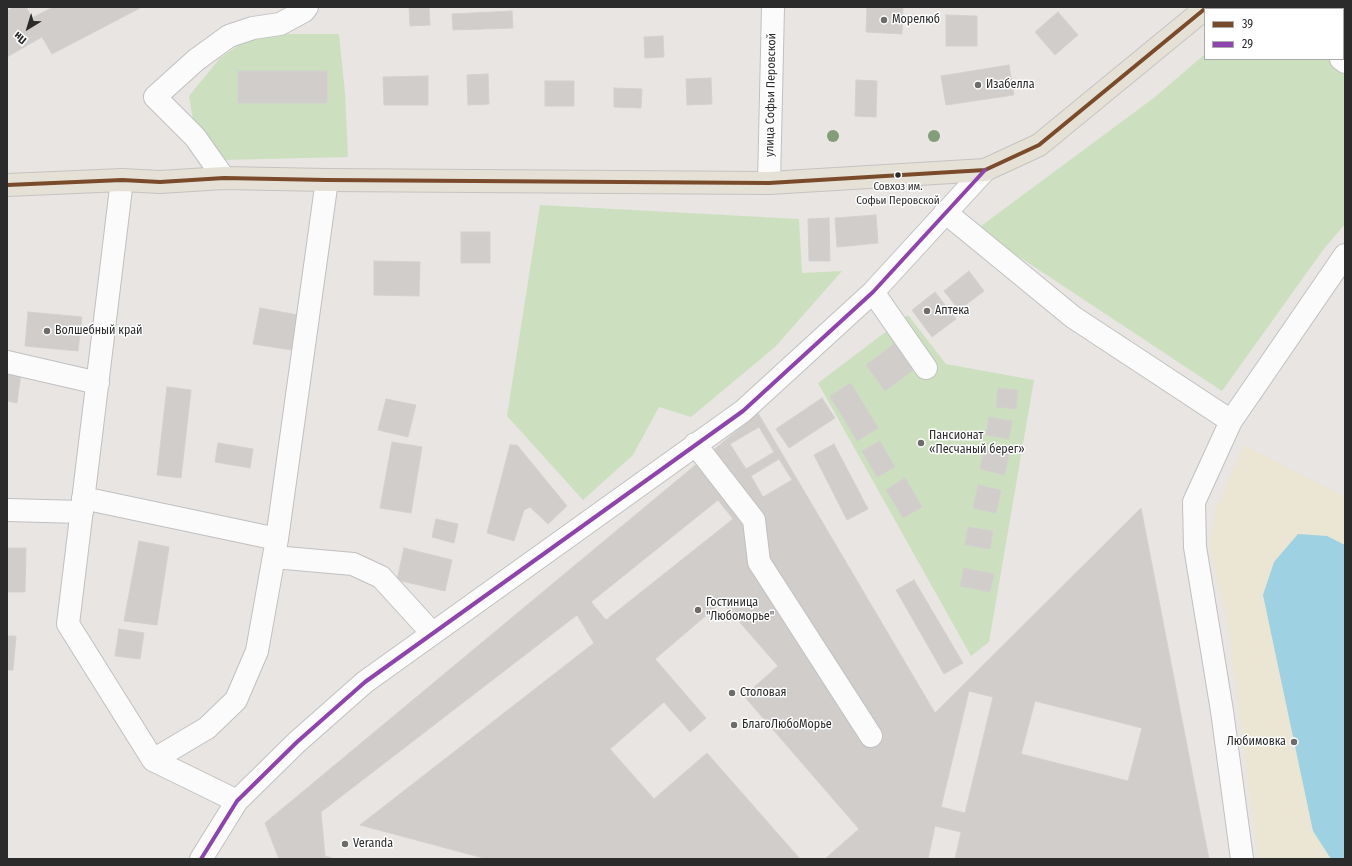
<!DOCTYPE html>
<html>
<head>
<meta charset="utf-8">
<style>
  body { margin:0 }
  #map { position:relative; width:1352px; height:866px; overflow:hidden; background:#e8e5e2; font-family:"Fira Sans Condensed",sans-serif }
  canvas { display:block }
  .frame { position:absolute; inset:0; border:8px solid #2b2b2b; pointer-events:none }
  .legend { position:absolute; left:1204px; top:8px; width:140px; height:52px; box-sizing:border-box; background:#fff; border:1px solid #aaa; margin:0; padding:5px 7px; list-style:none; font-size:12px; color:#2b2b2b }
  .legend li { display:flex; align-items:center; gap:8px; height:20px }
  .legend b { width:20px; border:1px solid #aaa }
  .north { position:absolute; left:8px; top:8px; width:40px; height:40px; -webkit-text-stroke:3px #fff; paint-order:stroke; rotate:218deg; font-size:11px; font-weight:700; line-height:16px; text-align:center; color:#2b2b2b }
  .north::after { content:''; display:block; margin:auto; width:14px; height:18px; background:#2b2b2b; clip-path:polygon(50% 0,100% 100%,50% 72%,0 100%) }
</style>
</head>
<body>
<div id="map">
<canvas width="1352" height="866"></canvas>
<div class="frame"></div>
<ul class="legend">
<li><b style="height:5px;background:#7a4b2a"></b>39</li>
<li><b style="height:5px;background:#8e44ad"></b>29</li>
</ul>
<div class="north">Пн</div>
</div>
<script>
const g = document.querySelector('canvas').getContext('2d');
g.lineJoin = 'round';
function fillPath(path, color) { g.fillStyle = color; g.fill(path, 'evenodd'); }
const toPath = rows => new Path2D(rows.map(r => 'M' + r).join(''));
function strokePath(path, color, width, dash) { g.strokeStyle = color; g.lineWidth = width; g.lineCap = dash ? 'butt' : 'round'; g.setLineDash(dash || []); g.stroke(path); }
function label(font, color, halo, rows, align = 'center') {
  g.font = font + ' "Fira Sans Condensed",sans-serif'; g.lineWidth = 3; g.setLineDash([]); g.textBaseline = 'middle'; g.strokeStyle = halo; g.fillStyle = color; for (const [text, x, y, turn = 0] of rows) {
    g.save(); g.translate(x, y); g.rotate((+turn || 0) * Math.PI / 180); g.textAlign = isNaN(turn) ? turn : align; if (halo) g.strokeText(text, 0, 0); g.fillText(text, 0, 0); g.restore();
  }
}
const green = toPath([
  [1259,7,1345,7,1345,224,1323,250,1222,391,977,229,1155,97,1205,54,1205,59,1343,59,1343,9,1257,9],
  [255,34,339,34,345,93,348,157,223,160,195,132,189,96,220,58],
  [540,205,799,219,802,273,842,271,775,347,691,417,659,407,633,455,583,500,507,416],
  [908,315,946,364,1034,380,989,642,971,656,818,383]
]);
const sand = toPath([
  [1244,445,1345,497,1345,859,1258,859,1228,626,1209,545,1216,508]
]);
const water = toPath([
  [1298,534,1327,536,1345,545,1345,859,1331,859,1313,831,1263,595,1274,562]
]);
const building = toPath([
  [14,7,26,7,32,18,53,7,139,7,140,8,52,54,42,37,7,57,7,11,14,7],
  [409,7,429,7,430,25,410,26,409,7],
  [867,7,903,7,902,34,866,32,867,7],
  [512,11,513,28,453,30,452,14,512,11],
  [1058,12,1078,35,1055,55,1035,32,1058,12],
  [946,15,977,16,977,46,946,46,946,15],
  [663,36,664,57,645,58,644,37,663,36],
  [1009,65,1014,95,946,105,941,76,1009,65],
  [238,71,327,71,327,103,238,103,238,71],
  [488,74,489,104,468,105,467,75,488,74],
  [428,76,428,105,384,105,383,77,428,76],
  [711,78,712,104,687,105,686,79,711,78],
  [856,80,877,81,876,117,855,116,856,80],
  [545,81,574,81,574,106,545,106,545,81],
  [614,88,642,89,641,108,614,107,614,88],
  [876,215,878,243,837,247,835,218,876,215],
  [829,218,830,261,809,261,808,219,829,218],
  [461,232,490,232,490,263,461,263,461,232],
  [374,261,420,262,419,296,374,295,374,261],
  [969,271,984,291,959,310,944,291,969,271],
  [935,292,956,319,932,337,912,310,935,292],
  [260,308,298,315,292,350,253,344,260,308],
  [28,312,82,317,78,351,25,346,28,312],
  [894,344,913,370,885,391,866,365,894,344],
  [7,371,21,373,17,403,7,401,7,371],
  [851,383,878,428,857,441,830,396,851,383],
  [167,387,191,390,181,478,157,475,167,387],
  [998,388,1018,390,1016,409,996,407,998,388],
  [822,398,835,418,789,448,776,429,822,398],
  [386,399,416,405,408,437,378,430,386,399],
  [758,413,935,713,1141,508,1209,859,279,859,265,823,758,413],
  [989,417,1012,421,1009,439,986,435,989,417],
  [759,427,774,452,746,469,730,444,759,427],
  [880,441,895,467,877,477,862,451,880,441],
  [392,442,422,447,411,513,380,508,392,442],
  [218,443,253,449,250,468,215,462,218,443],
  [834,444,868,509,847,520,814,455,834,444],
  [510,445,517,445,567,506,548,524,530,507,524,510,514,541,487,533,510,445],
  [984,449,1009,454,1005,475,980,469,984,449],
  [779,459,792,480,763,497,751,476,779,459],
  [905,478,922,507,903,518,886,490,905,478],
  [978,485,1001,490,996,513,973,508,978,485],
  [718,500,733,519,606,620,591,602,718,500],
  [436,519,458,524,454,543,432,537,436,519],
  [968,527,993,531,990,549,965,545,968,527],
  [139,541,169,547,157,625,124,621,139,541],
  [7,548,26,548,25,592,7,592,7,548],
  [404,548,452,560,445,591,397,580,404,548],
  [964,568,994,574,990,592,960,586,964,568],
  [914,580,963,663,944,674,896,590,914,580],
  [722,602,778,666,744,696,859,829,825,859,800,859,707,753,654,799,610,749,664,702,690,732,706,718,655,659,722,602],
  [577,615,594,643,360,825,487,859,335,859,325,856,321,812,577,615],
  [119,629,144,633,140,659,115,656,119,629],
  [7,636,16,636,13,670,7,670,7,636],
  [969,691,993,697,965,813,941,807,969,691],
  [1035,701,1142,728,1128,781,1021,754,1035,701],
  [935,826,961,832,955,859,928,859,935,826]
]);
const minor = toPath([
  [1289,7,1290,9],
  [1341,59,1345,62],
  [224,178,195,137,155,97,196,60,229,36,253,28,280,24,304,11,307,7],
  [122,180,68,624,153,760,237,801],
  [769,183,773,7],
  [945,212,1073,317,1231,421],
  [873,292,926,368],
  [7,362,98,383],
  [695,444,754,520,759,562,871,736],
  [83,498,277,539],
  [7,510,82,512],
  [274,557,353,564,381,577,432,633],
  [153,760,207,728,236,700,257,651,277,539,327,180],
  [201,859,237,801,297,742,365,682,743,411,873,292,985,170],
  [1242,859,1222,711,1195,547,1194,502,1231,421,1345,255]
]);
const major = toPath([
  [7,185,122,180,160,182,224,178,327,180,769,183,985,170,1039,145,1207,7]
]);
const bus1 = toPath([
  [7,185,122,180,160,182,224,178,327,180,769,183,985,170,1039,145,1207,7]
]);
const bus2 = toPath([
  [201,859,237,801,297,742,365,682,743,411,873,292,985,170]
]);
const trees = [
  [833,136],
  [934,136]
];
const markers = [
  [884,20,4,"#6d6c6b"],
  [978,85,4,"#6d6c6b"],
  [898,175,3.5,"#2b2b2b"],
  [927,311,4,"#6d6c6b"],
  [47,331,4,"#6d6c6b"],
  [921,443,4,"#6d6c6b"],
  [698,610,4,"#6d6c6b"],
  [732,693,4,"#6d6c6b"],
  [734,725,4,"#6d6c6b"],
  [1294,742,4,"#6d6c6b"],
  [345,844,4,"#6d6c6b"]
];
const busNames = [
  ["Совхоз им.",898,187],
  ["Софьи Перовской",898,201]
];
const poiNames = [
  ["Морелюб",892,20],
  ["Изабелла",986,85],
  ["Аптека",935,311],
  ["Волшебный край",55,331],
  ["Пансионат",929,436],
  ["«Песчаный берег»",929,450],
  ["Гостиница",706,603],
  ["\"Любоморье\"",706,617],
  ["Столовая",740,693],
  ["БлагоЛюбоМорье",742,725],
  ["Любимовка",1286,742,"right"],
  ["Veranda",353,844]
];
const streetNames = [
  ["улица Софьи Перовской",771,95,-89]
];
fillPath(green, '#cce0bf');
fillPath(sand, '#eae6d3');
fillPath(water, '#9ed1e1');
fillPath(building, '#d0cdcb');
strokePath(building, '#d3d1ce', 1);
strokePath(minor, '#c1c0c0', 24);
strokePath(major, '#c5c3c2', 24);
strokePath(minor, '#fcfbfb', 22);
strokePath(major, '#e5e1d6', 22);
strokePath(bus1, '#7a4b2a', 4);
strokePath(bus2, '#8e44ad', 4);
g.fillStyle = '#839c79';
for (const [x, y] of trees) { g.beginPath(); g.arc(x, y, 6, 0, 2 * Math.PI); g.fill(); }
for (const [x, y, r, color] of markers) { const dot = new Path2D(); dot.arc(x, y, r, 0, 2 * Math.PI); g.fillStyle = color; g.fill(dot); strokePath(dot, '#fff', 1.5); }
label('11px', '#2b2b2b', '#fff', busNames);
label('12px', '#2b2b2b', '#fff', poiNames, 'left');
label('12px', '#2b2b2b', '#fff', streetNames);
</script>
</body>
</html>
